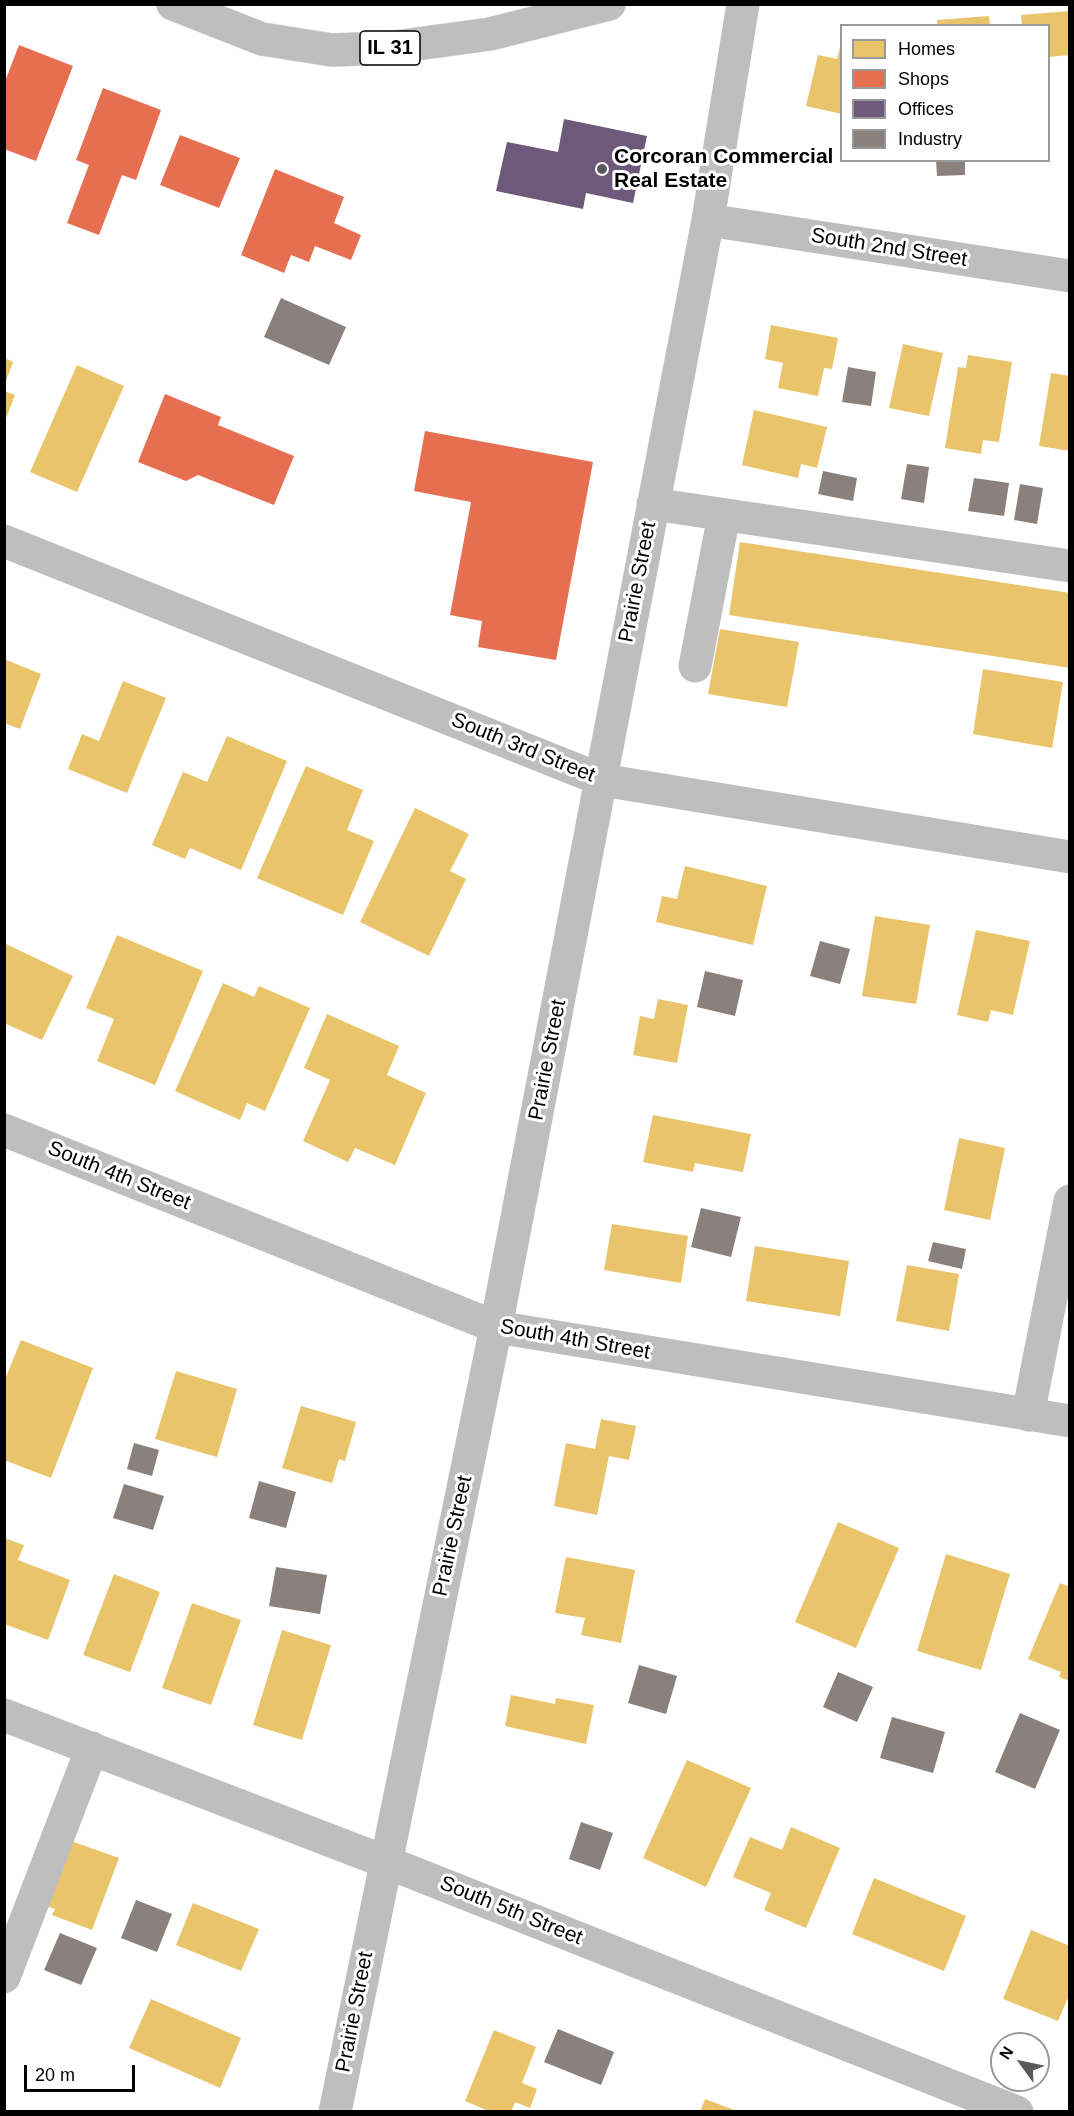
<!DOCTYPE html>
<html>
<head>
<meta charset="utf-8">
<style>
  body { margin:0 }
  #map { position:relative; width:1074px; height:2116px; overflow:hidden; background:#fff; font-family:Helvetica,sans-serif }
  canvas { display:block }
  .frame { position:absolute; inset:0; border:6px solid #000; pointer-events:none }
  .legend { position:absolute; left:840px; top:24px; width:210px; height:138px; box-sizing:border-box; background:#fff; border:2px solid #999; margin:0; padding:8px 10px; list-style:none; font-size:18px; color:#000 }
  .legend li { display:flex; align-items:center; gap:12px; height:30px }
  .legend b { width:30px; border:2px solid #999 }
  .north { position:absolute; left:990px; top:2032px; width:60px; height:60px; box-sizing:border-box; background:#fff; border:2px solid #999; border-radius:50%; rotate:303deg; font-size:16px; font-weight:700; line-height:24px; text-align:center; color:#000 }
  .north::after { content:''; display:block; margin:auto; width:21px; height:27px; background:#595959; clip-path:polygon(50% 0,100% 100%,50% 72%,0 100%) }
  .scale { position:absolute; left:24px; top:2065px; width:111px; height:27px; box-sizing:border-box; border:3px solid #000; border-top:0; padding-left:8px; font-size:18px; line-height:21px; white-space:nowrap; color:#000; -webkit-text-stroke:4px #fff; paint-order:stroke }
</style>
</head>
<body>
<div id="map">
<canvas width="1074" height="2116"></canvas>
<div class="frame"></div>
<ul class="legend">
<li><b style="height:16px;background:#e9c46a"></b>Homes</li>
<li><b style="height:16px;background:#e76f51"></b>Shops</li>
<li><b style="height:16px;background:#6d597a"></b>Offices</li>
<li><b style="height:16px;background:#8a817c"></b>Industry</li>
</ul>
<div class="north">N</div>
<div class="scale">20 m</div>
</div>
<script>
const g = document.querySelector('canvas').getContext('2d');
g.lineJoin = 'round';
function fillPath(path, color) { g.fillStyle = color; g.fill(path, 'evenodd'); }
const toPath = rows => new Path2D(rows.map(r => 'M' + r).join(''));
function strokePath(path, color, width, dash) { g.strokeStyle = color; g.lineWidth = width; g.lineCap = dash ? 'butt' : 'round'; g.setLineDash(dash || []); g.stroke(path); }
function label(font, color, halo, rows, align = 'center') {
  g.font = font + ' Helvetica,sans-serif'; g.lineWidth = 6; g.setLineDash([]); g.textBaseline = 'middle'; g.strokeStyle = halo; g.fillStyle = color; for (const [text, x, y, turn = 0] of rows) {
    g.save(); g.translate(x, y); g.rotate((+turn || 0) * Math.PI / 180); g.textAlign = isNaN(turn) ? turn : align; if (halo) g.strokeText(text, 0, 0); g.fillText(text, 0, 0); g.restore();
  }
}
const homes = toPath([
  [1070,11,1070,55,1048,57,1048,26,1022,26,1021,15],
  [989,16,990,26,937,26,937,20],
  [841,43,842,114,806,106,818,55,837,59],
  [771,325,838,338,832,369,824,368,818,396,778,388,783,363,765,359],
  [903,344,943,353,929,416,889,408],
  [968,355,1012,362,999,442,983,440,981,454,945,448,958,367,966,368],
  [5,358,13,362,5,384],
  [77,365,124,386,77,492,30,472],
  [1051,373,1070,376,1070,451,1039,446],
  [4,391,15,395,5,421,4,421],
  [754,410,827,427,817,468,801,464,798,478,742,465],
  [740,542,1070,593,1070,668,729,615],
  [720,629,799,642,787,707,708,694],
  [4,659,41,674,20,729,4,723],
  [983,669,1063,682,1052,748,973,734],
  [123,681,166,698,127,793,68,769,82,734,99,741],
  [227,736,287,761,241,870,190,848,185,859,152,845,183,772,207,782],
  [306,766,363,790,347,830,374,841,343,915,257,878],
  [415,808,469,834,450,871,466,879,429,956,360,922],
  [685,866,767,886,753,945,656,922,662,896,677,899],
  [875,916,930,925,916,1004,862,996],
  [976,930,1030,941,1013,1015,991,1010,988,1022,957,1015],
  [117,935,203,971,155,1085,97,1061,114,1019,86,1008],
  [4,943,73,976,42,1040,4,1023],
  [223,983,254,997,259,986,310,1008,265,1111,247,1103,240,1120,175,1091],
  [658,999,688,1005,677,1063,633,1055,640,1016,654,1019],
  [327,1014,399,1046,387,1075,426,1093,395,1165,355,1148,348,1162,303,1141,330,1080,304,1068],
  [653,1115,751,1134,743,1172,695,1163,693,1172,643,1162],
  [959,1138,1005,1148,990,1220,944,1210],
  [612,1224,688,1236,681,1283,604,1270],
  [755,1246,849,1261,840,1316,746,1301],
  [907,1265,959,1274,949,1331,896,1321],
  [21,1340,93,1368,51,1478,4,1460,4,1382],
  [176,1371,237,1389,217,1457,155,1439],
  [301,1406,356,1422,345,1461,339,1459,332,1483,282,1468],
  [601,1419,636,1426,629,1460,609,1456,597,1515,554,1506,566,1443,595,1449],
  [838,1522,899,1548,856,1648,795,1622],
  [4,1538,24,1545,18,1560,70,1580,48,1640,4,1624],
  [946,1554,1010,1574,981,1670,917,1651],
  [566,1557,635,1570,621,1643,581,1635,585,1618,555,1613],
  [114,1574,160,1592,130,1672,83,1655],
  [1060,1583,1070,1587,1070,1681,1059,1677,1061,1672,1028,1659],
  [192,1603,241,1620,211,1705,162,1688],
  [282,1630,331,1645,302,1740,253,1725],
  [511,1695,555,1704,556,1698,594,1705,586,1744,505,1726],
  [687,1760,751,1788,706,1887,643,1858],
  [791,1827,840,1848,806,1928,764,1910,771,1893,733,1877,750,1837,782,1850],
  [71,1841,119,1858,92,1930,52,1915,55,1909,47,1906],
  [874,1878,966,1916,944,1971,852,1934],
  [193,1903,259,1929,241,1971,176,1945],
  [1031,1930,1070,1946,1070,1993,1058,2021,1003,1999],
  [151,1999,241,2038,220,2088,129,2048],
  [494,2030,536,2047,522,2083,537,2089,530,2108,515,2102,511,2112,491,2112,465,2101],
  [705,2099,737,2111,737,2112,700,2112]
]);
const shops = toPath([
  [19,45,73,66,36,161,4,149,4,84],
  [103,88,161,110,136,180,122,175,99,235,67,223,89,165,76,160],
  [180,135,240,158,219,208,160,185],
  [275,169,344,197,334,223,361,235,351,260,315,246,309,262,291,255,284,273,241,255],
  [165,394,221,417,218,425,294,456,274,505,198,475,186,481,138,462],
  [425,431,593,462,556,660,478,647,482,621,450,615,471,502,414,491]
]);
const offices = toPath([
  [564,119,647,136,633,203,586,193,583,209,496,191,507,142,558,152]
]);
const industry = toPath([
  [936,160,965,160,965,175,937,176],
  [281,298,346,327,329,365,264,337],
  [848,367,876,372,871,406,842,402],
  [907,464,929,467,924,503,901,499],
  [823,471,857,478,853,501,818,494],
  [974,478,1009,483,1004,516,968,511],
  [1020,484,1043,488,1037,524,1014,520],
  [820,941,850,949,840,984,810,976],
  [705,971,743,980,735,1016,697,1007],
  [701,1208,741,1217,731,1257,691,1247],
  [933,1242,966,1249,962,1269,928,1261],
  [134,1443,159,1450,152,1476,127,1469],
  [259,1481,296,1492,286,1528,249,1518],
  [124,1484,164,1496,153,1530,113,1518],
  [276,1567,327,1575,320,1614,269,1606],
  [639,1665,677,1676,666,1714,628,1703],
  [838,1672,873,1687,857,1722,823,1707],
  [1020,1713,1060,1730,1035,1789,995,1772],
  [892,1717,945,1732,933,1773,880,1758],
  [581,1822,613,1833,600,1870,569,1859],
  [136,1900,172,1914,157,1952,121,1938],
  [60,1933,97,1948,81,1985,44,1970],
  [558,2029,614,2052,601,2085,544,2062]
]);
const minor = toPath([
  [708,220,1070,276],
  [653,504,1070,566],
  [4,541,602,780,1070,857],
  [695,666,724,515],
  [4,1130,496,1327,1070,1421],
  [1028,1415,1070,1201],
  [4,1715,386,1862,1017,2112],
  [4,1977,92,1748],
  [335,2112,496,1327,708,220,743,4]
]);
const major = toPath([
  [173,4,262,39,332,50,388,48,490,34,609,4]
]);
const markers = [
  [602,169,6,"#595959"]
];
const shields = [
  [390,48,60]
];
const shieldNames = [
  ["IL 31",390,48]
];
const poiNames = [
  ["Corcoran Commercial",614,157],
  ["Real Estate",614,181]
];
const streetNames = [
  ["South 2nd Street",889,248,9],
  ["Prairie Street",638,582,-79],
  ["South 3rd Street",523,748,22],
  ["Prairie Street",548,1060,-79],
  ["South 4th Street",119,1176,22],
  ["South 4th Street",575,1340,10],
  ["Prairie Street",453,1536,-78],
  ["South 5th Street",511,1911,22],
  ["Prairie Street",355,2012,-79]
];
fillPath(homes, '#e9c46a');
fillPath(shops, '#e76f51');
fillPath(offices, '#6d597a');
fillPath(industry, '#8a817c');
strokePath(major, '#dbdbdb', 34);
strokePath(minor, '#bebebe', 33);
strokePath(major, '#bebebe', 33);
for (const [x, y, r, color] of markers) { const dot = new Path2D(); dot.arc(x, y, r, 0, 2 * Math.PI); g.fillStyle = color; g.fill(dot); strokePath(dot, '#fff', 2); }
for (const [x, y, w] of shields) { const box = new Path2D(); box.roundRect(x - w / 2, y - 17, w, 34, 4.5); g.fillStyle = '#fff'; g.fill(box); strokePath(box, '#000', 1.5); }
label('bold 20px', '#000', null, shieldNames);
label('bold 21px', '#000', '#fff', poiNames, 'left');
label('21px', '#000', '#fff', streetNames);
</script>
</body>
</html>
